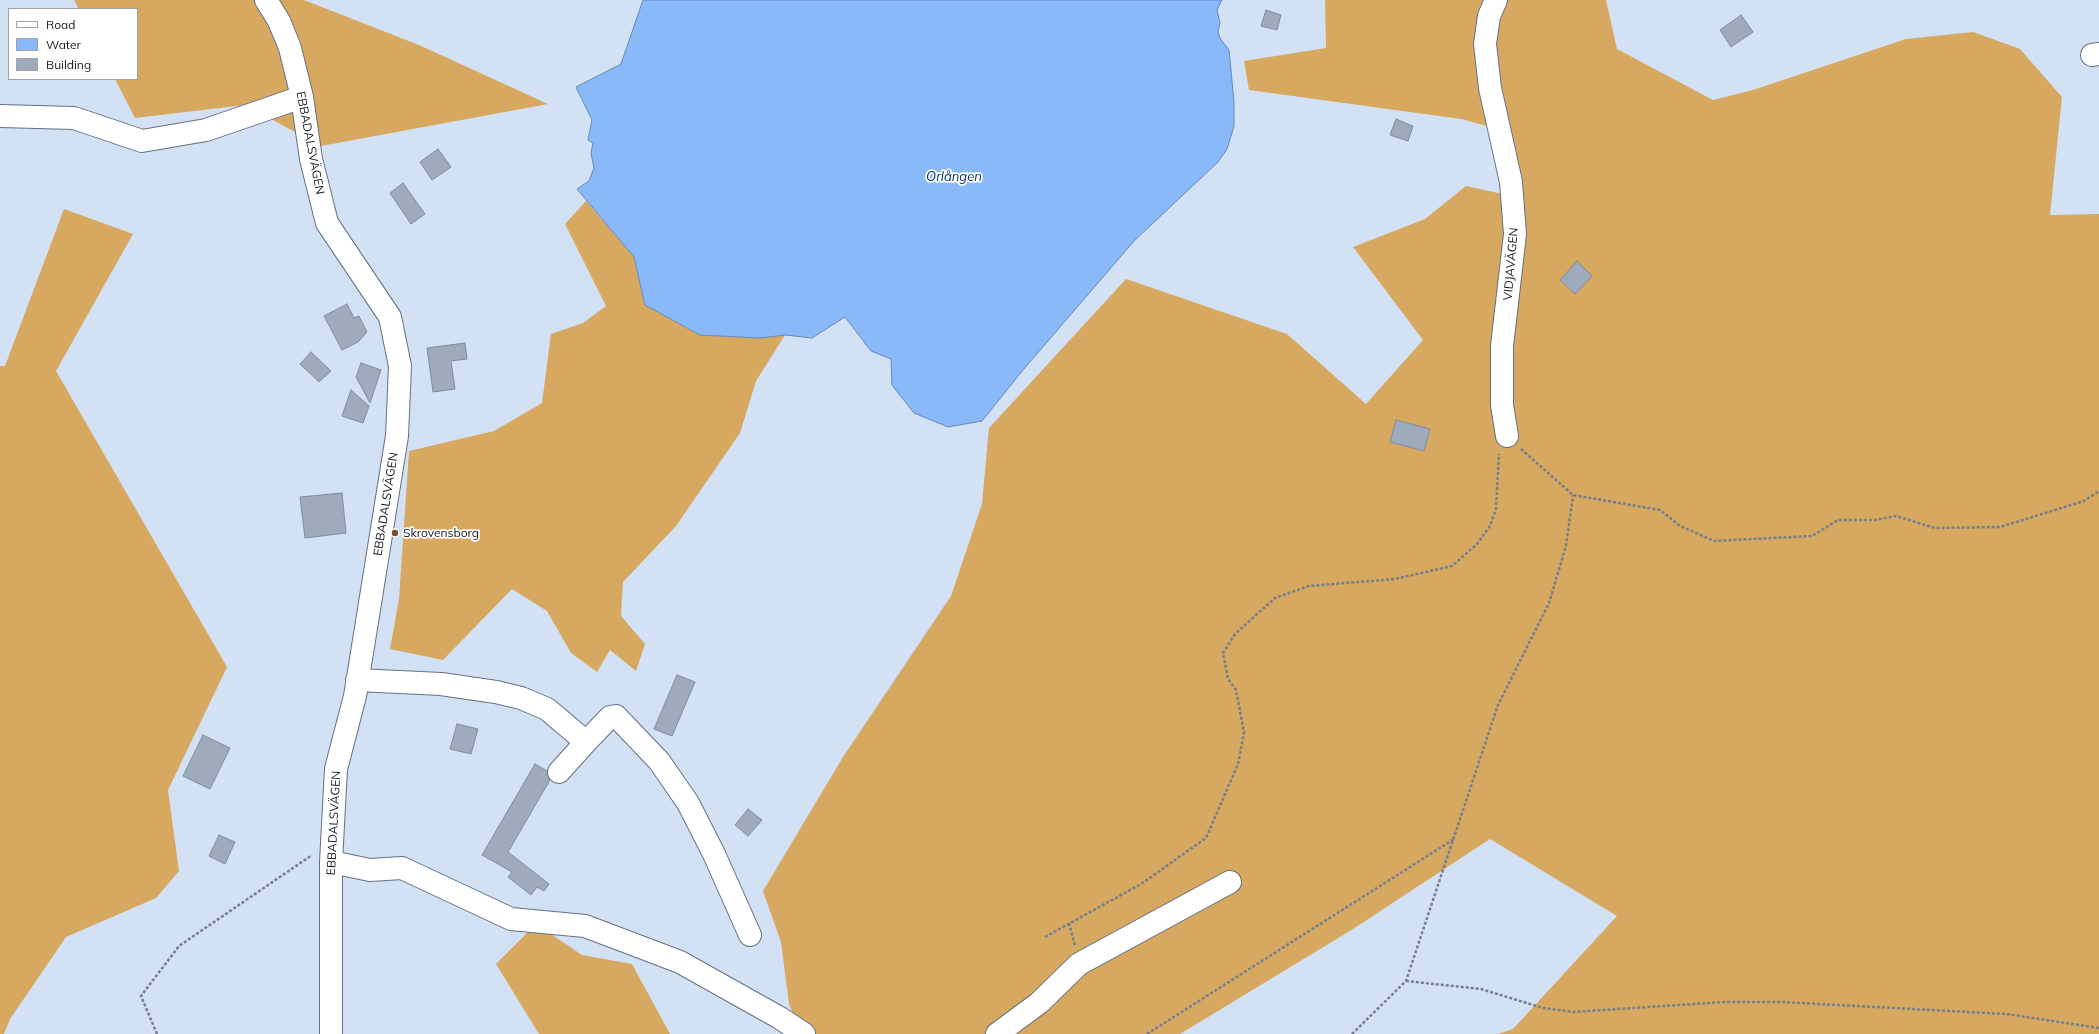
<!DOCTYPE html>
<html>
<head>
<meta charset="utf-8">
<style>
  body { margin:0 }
  #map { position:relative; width:2099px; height:1034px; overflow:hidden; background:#d3e1f4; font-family:Mulish,sans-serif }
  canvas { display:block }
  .legend { position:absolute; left:8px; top:8px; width:130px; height:72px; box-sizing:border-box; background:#fff; border:1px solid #a1a2a5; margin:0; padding:5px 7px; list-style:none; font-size:12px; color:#13171e }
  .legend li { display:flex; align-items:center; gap:8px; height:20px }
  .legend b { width:20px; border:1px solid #a1a2a5 }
</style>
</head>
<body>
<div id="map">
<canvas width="2099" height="1034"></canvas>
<ul class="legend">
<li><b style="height:5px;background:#fff"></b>Road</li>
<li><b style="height:11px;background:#8ab9f9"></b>Water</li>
<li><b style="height:11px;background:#9eabbd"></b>Building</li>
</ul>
</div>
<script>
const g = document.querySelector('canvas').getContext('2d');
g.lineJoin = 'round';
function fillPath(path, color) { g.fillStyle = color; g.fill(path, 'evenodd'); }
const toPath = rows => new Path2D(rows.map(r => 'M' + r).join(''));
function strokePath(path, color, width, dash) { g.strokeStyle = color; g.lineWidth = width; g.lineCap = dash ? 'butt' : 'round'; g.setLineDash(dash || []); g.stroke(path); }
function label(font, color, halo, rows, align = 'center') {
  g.font = font + ' Mulish,sans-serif'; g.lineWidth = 3.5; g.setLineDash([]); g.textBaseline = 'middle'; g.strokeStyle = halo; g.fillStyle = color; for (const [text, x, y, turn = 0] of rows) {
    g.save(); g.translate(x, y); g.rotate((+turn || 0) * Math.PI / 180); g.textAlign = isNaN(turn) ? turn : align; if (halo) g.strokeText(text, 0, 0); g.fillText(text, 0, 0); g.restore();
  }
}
const forest = toPath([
  [74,0,304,0,419,45,548,104,321,146,245,105,135,118,115,79,137,79,137,9,79,9],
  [1325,0,1606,0,1617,49,1713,100,1753,90,1906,39,1973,32,2020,49,2062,97,2050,215,2099,214,2099,1034,1498,1034,1513,1029,1617,916,1490,839,1353,929,1180,1034,801,1034,789,1004,781,942,763,891,843,757,951,596,982,504,989,428,1126,279,1287,334,1366,404,1423,340,1353,247,1425,219,1466,186,1521,198,1509,132,1461,119,1249,90,1244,61,1326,48],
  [586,201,634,257,645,305,700,335,760,338,785,335,756,381,740,433,676,526,623,582,621,616,645,644,636,671,610,650,597,672,571,653,547,611,512,589,443,660,390,649,399,599,409,451,494,431,542,403,551,334,583,323,606,306,565,224],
  [64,209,133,234,56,371,227,667,168,790,179,871,156,898,66,937,10,1019,4,1034,0,1034,0,366,5,366],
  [536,924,582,955,632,964,670,1034,539,1034,496,964]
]);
const water = toPath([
  [643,0,1222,0,1217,10,1220,23,1218,32,1220,38,1229,50,1234,102,1234,126,1227,149,1218,162,1134,241,1023,370,982,421,948,427,914,413,892,385,891,359,871,351,845,317,812,338,785,335,760,338,700,335,645,305,634,257,577,189,589,181,594,168,591,153,593,143,588,140,592,120,576,87,621,64,643,0]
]);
const building = toPath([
  [1266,10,1281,15,1277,30,1261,26,1266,10],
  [1741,15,1753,32,1731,47,1720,30,1741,15],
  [1396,119,1413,126,1408,141,1390,135,1396,119],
  [438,149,451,167,432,180,420,162,438,149],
  [403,183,425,214,411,224,390,193,403,183],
  [1577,261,1592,276,1575,294,1560,280,1577,261],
  [347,304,354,318,359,316,367,332,358,342,342,350,324,316,347,304],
  [465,343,467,359,451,361,455,389,433,392,427,348,465,343],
  [311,352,331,371,319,382,300,364,311,352],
  [361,363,381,370,370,403,356,377,361,363],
  [351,390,369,406,363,423,342,416,351,390],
  [1396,420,1430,429,1424,451,1390,442,1396,420],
  [342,493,346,533,305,538,300,497,342,493],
  [677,675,695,682,672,736,654,729,677,675],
  [457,724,478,729,471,754,450,749,457,724],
  [203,735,230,748,210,789,183,776,203,735],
  [535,764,547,771,550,780,508,852,549,884,544,891,537,887,531,895,508,877,512,872,482,855,535,764],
  [748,809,762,820,748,836,735,825,748,809],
  [219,835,235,842,225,864,209,856,219,835]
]);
const path = toPath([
  [1521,449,1573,495,1660,510,1680,526,1714,541,1812,536,1838,520,1875,520,1896,516,1935,528,2000,527,2084,501,2099,491],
  [1069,923,1075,946],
  [1045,937,1141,884,1206,838,1238,764,1244,732,1236,690,1228,679,1223,653,1235,634,1275,598,1309,586,1395,579,1452,566,1477,544,1490,526,1496,509,1499,454],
  [1406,981,1481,989,1543,1008,1573,1012,1724,1002,1782,1002,2006,1014,2099,1028],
  [157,1034,141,996,179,946,312,855],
  [1147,1034,1454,839],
  [1352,1034,1406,981,1498,705,1549,603,1566,546,1573,495]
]);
const minor = toPath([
  [266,0,279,21,290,48,302,97,311,159,327,223,390,317,400,366,397,436,355,696,336,769,331,862,331,1034],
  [1496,0,1489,16,1485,44,1490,88,1511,182,1515,234,1502,346,1502,405,1507,436],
  [2092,55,2099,54],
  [0,116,74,118,142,141,206,130,302,97],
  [357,680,441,684,496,692,521,698,547,709,586,742,610,717,616,716,659,761,688,803,714,854,750,935],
  [559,772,586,742],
  [331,862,370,870,402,868,511,919,585,926,680,962,780,1018,804,1034],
  [997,1034,1039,1003,1079,964,1230,882]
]);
const markers = [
  [395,533,4,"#715528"]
];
const streetNames = [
  ["EBBADALSVÄGEN",310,143,79],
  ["VIDJAVÄGEN",1511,264,-85],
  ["EBBADALSVÄGEN",386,504,-81],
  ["EBBADALSVÄGEN",334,823,-87]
];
const poiNames = [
  ["Skrovensborg",403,533]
];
const waterNames = [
  ["Orlången",954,177]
];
fillPath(forest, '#d7a860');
fillPath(water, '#8ab9f9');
strokePath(water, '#6688b7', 1);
fillPath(building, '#9eabbd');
strokePath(building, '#7f8c9d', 1);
strokePath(minor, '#657182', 24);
strokePath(path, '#757e8c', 2.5, [3, 2]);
strokePath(minor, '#fff', 22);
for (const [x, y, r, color] of markers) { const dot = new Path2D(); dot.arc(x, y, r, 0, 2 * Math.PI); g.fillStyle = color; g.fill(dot); strokePath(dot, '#fff', 1.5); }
label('12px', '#13171e', '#fff', streetNames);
label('12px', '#13171e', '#fff', poiNames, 'left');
label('italic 13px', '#06356d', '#fff', waterNames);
</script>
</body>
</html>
